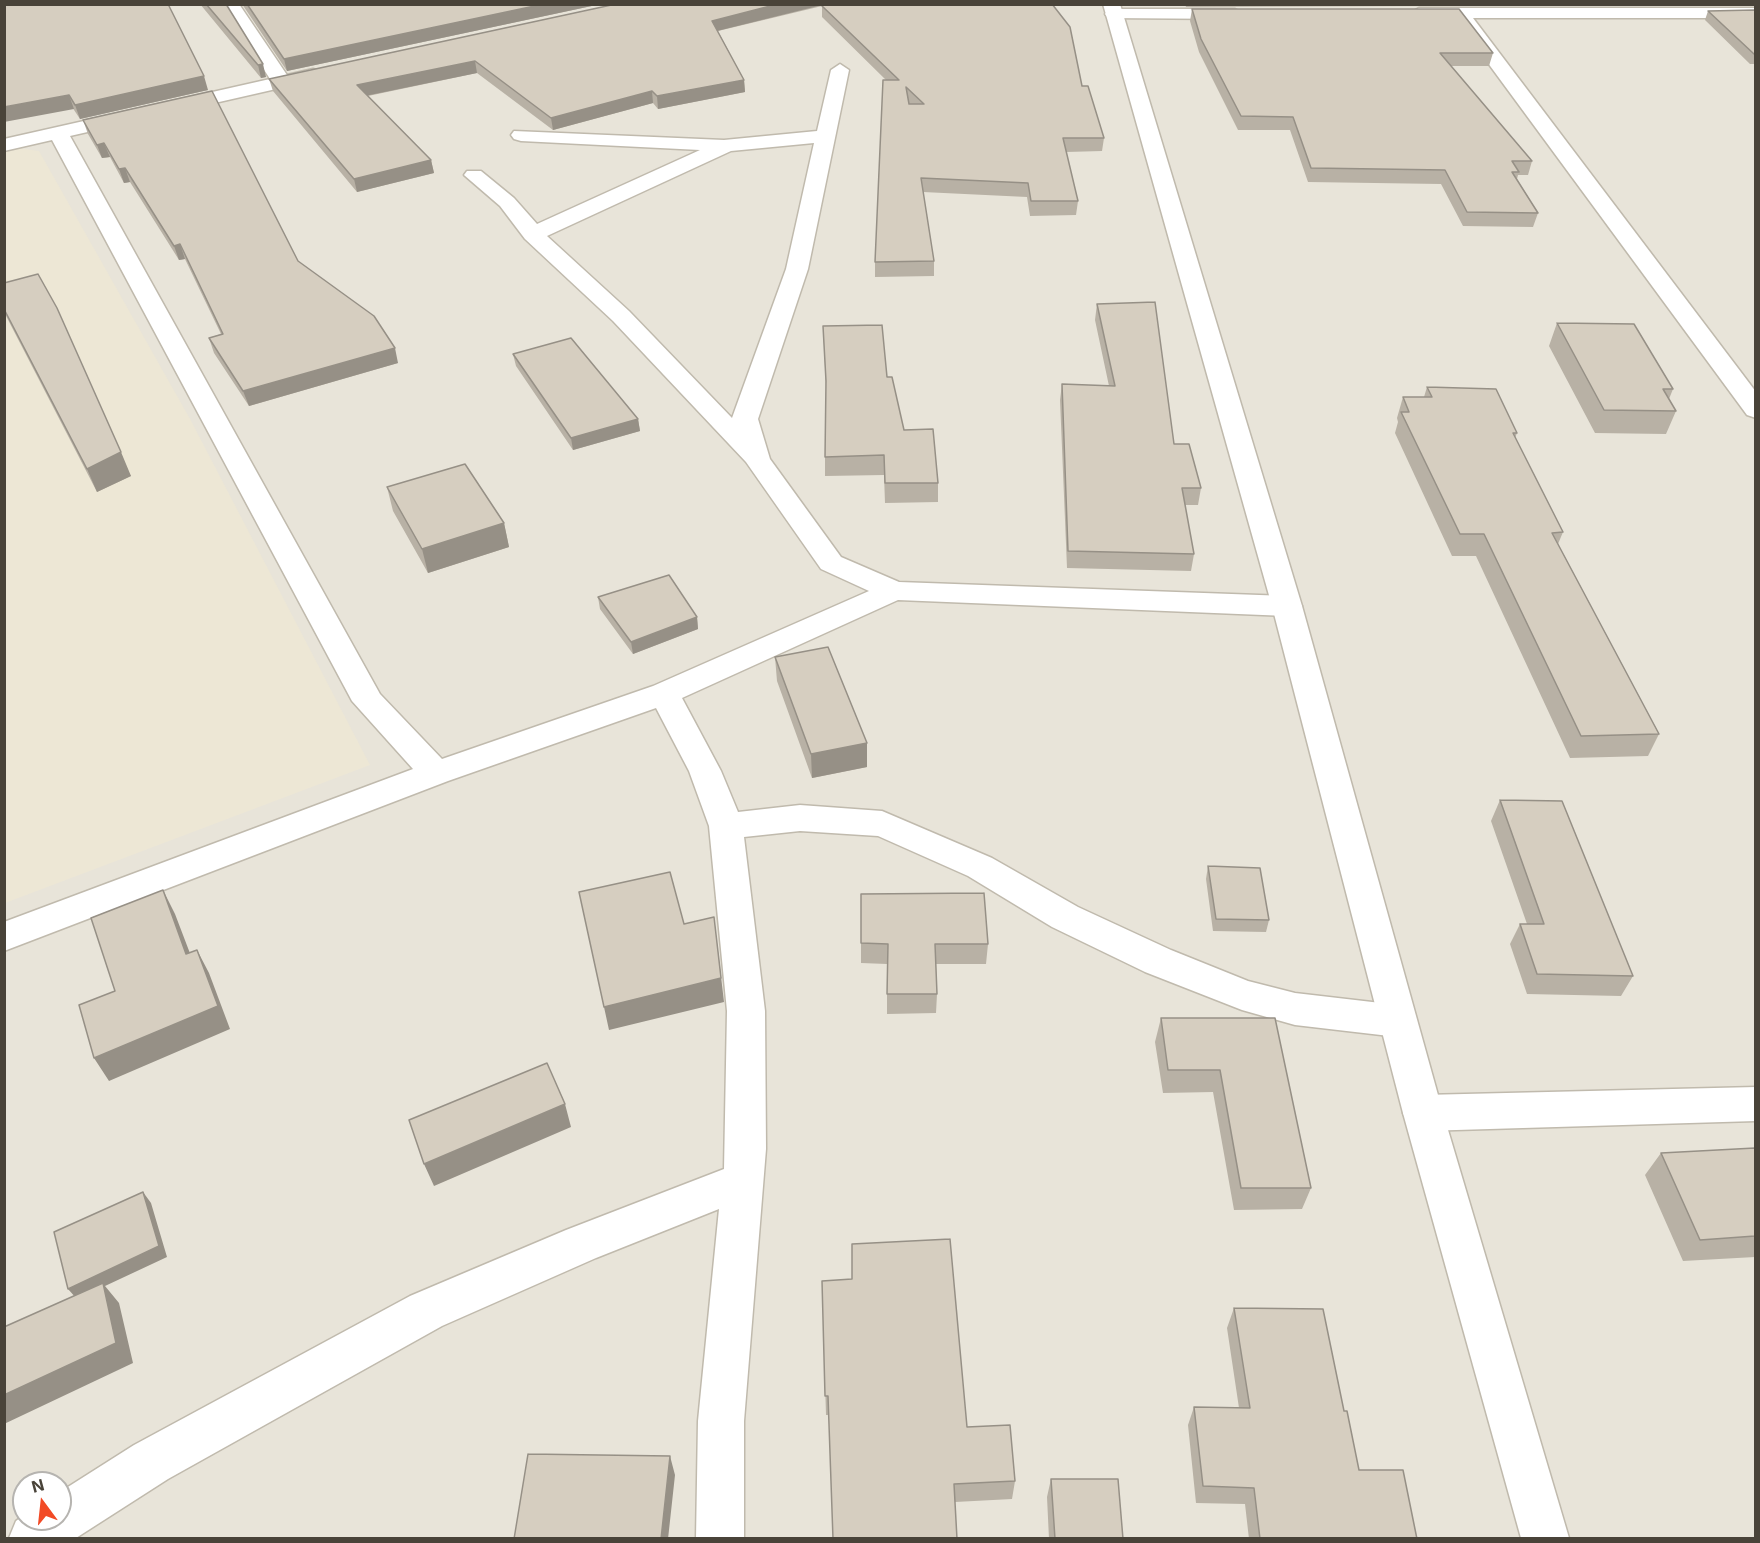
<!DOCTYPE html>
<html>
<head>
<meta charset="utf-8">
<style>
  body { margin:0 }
  #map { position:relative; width:1760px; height:1543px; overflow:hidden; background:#f5f2eb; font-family:Inter,sans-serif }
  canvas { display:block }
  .frame { position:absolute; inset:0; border:6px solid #494339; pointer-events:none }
  .north { position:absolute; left:12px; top:1471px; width:60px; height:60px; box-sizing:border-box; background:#fff; border:2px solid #b6b4b0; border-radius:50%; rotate:345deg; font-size:16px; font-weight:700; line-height:24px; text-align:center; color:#494339 }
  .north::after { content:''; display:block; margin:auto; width:21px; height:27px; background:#f24a25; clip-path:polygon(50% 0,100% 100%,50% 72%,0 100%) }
</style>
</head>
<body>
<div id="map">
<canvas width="1760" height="1543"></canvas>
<div class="frame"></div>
<div class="north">N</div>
</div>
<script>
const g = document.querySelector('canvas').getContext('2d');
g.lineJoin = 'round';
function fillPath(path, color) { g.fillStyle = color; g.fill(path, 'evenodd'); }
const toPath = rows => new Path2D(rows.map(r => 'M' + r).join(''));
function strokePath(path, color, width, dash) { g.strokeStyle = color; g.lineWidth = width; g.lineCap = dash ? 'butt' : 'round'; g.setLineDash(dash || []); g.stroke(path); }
const residential = toPath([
  [5,5,1755,5,1755,1538,5,1538],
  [24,1483,60,1483,60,1519,24,1519]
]);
const education = toPath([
  [16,148,39,151,190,419,370,765,5,903,4,151]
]);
const minor = toPath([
  [222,4,239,4,287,75,313,69,320,71,322,75,320,79,70,136,380,694,442,759,653,686,869,591,821,569,746,462,613,321,525,239,500,206,464,175,467,171,481,171,514,198,537,224,700,150,521,141,514,139,511,135,514,131,724,140,817,131,831,70,840,64,849,70,808,269,758,419,770,459,841,557,899,582,1287,596,1297,599,1302,606,1297,613,1287,616,898,600,682,698,721,771,738,812,800,805,882,811,992,858,1078,907,1171,950,1248,981,1295,993,1398,1005,1412,1010,1417,1021,1412,1032,1398,1037,1295,1025,1242,1010,1145,972,1052,927,968,876,878,836,800,831,744,837,765,1011,766,1149,744,1421,744,1538,696,1538,698,1421,719,1209,596,1258,442,1326,168,1479,76,1538,9,1538,16,1521,24,1515,24,1519,60,1519,60,1492,134,1445,410,1296,566,1230,724,1169,727,1011,709,826,689,771,656,708,448,781,4,951,4,922,413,769,352,701,52,140,4,151,4,139,270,79,222,4],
  [814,143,786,269,732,418,629,311,547,236,731,151,814,143],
  [1419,8,1756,8,1756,18,1473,18,1756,392,1756,418,1747,415,1460,25,1457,21,1459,18,1413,17,1410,13,1419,8],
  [1114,9,1235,9,1244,14,1235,19,1108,18,1105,14,1108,10,1114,9],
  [1756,1087,1756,1121,1423,1131,1409,1125,1403,1113,1409,1101,1423,1095,1756,1087]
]);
const tertiary = toPath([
  [1103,4,1120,4,1302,606,1443,1113,1569,1538,1521,1538,1403,1113,1272,606,1103,4]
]);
const wall = toPath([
  [4,4,208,90,80,119],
  [200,4,226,4,266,77,261,78],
  [242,4,601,4,287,71],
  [616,4,1052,4,1082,86,1104,138,1102,151,1066,152,1078,201,1076,215,1030,216,1027,197,923,192,934,261,934,276,875,277,875,262,886,80,822,17,822,6,718,31,744,80,745,92,658,109,653,103,553,130,477,73,368,96,431,160,434,173,357,192,273,91,269,79],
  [1185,4,1446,4,1446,6,1186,7],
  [1688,4,1755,4,1755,6,1690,6],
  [1192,9,1493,53,1489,66,1451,66,1532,161,1528,175,1518,175,1517,179,1538,213,1533,227,1463,226,1441,184,1308,182,1290,130,1238,130,1199,52,1190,21],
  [1755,10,1755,64,1750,64,1705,20,1708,11],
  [83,120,298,261,398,363,249,406,214,353,209,338,221,334,185,259,179,260,130,182,124,183,110,157,102,158,88,134],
  [4,283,131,476,97,492,4,312],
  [1097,304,1174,444,1201,488,1198,505,1185,505,1194,554,1191,571,1067,568,1060,400,1062,384,1109,386,1095,320],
  [1557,323,1673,389,1669,399,1676,411,1666,434,1595,433,1549,346],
  [823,326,887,377,904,430,938,483,938,502,885,503,884,475,825,476,825,457,826,388],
  [513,354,638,419,640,431,573,450,516,366],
  [1427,387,1517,433,1515,438,1563,532,1558,544,1659,734,1648,756,1570,758,1476,556,1452,556,1395,433,1398,422,1397,418,1403,397,1424,397],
  [387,487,504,523,509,547,428,573,393,511],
  [598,597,697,617,698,629,633,654,600,609],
  [775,657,867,743,867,767,812,778,777,681],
  [1500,800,1633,976,1621,996,1527,994,1510,944,1520,924,1527,924,1491,821],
  [1208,866,1269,920,1266,932,1213,931,1206,879],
  [861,894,988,944,986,964,936,964,937,994,936,1013,887,1014,887,964,861,963],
  [1161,1018,1275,1018,1311,1188,1302,1209,1234,1210,1213,1092,1163,1093,1155,1042],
  [1755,1148,1755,1257,1683,1261,1645,1175,1661,1153],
  [822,1281,967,1427,1015,1481,1012,1499,955,1502,829,1415,826,1415],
  [1234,1308,1344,1411,1359,1470,1417,1539,1249,1539,1245,1504,1196,1503,1188,1425,1194,1407,1239,1408,1227,1328],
  [1051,1479,1123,1539,1049,1539,1047,1497]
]);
const shadedWall = toPath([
  [544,4,601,4,287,71,284,59],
  [778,4,826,4,713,32,712,21],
  [475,61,477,73,360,97,357,85],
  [263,64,266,77,261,78,258,65],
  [204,76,208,90,80,119,75,105],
  [744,80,745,92,658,109,657,96],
  [652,91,653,103,553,130,551,118],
  [69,95,74,109,4,122,4,107],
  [104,143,110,157,102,158,97,145],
  [431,160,434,173,357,192,354,179],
  [125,168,130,182,124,183,119,169],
  [180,244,185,259,179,260,174,246],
  [395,348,398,363,249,406,243,391],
  [638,419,640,431,573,450,571,438],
  [121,452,131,476,97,492,87,469],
  [504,523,509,547,428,573,422,549],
  [697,617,698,629,633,654,631,642],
  [867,743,867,767,812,778,811,754],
  [163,890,175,914,199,977,186,954],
  [714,917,724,1002,609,1030,604,1007],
  [197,950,209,973,230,1029,109,1081,94,1058],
  [565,1104,571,1127,434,1186,424,1164],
  [143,1192,151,1203,167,1257,105,1286,119,1303,133,1363,4,1424,4,1395,77,1299,68,1289],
  [670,1456,675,1475,668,1539,661,1539]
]);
const building = toPath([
  [4,4,168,4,204,76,75,105,69,95,4,107,4,4],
  [206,4,226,4,263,64,258,65,206,4],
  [247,4,544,4,284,59,247,4],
  [616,4,778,4,712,21,744,80,657,96,652,91,551,118,475,61,357,85,431,160,354,179,269,79,616,4],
  [1052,4,1070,27,1082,86,1088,86,1104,138,1063,138,1078,201,1031,201,1028,183,921,178,934,261,875,262,883,80,899,80,821,5,1052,4],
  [906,87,924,104,909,104,906,87],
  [1192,9,1459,9,1493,53,1440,53,1532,161,1512,161,1519,172,1512,172,1538,213,1467,212,1445,170,1311,168,1293,117,1241,116,1201,39,1192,9],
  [1755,10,1755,54,1754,54,1708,11,1755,10],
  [212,91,298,261,374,316,395,348,243,391,209,338,223,334,180,244,174,246,125,168,119,169,104,143,97,145,83,120,212,91],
  [38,274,57,308,121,452,87,469,4,309,4,283,38,274],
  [1155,302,1174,444,1189,444,1201,488,1182,488,1194,554,1068,551,1062,384,1115,386,1097,304,1155,302],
  [1557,323,1634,324,1673,389,1663,389,1676,411,1604,410,1557,323],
  [882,325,887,377,892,377,904,430,933,429,938,483,885,483,884,455,825,457,826,381,823,326,882,325],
  [571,338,638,419,571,438,513,354,571,338],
  [1427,387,1496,389,1517,433,1513,433,1563,532,1552,533,1659,734,1581,736,1484,534,1460,534,1401,412,1409,412,1403,397,1432,397,1427,387],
  [465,464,504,523,422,549,387,487,465,464],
  [669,575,697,617,631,642,598,597,669,575],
  [828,647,867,743,811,754,775,657,828,647],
  [1500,800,1562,801,1633,976,1537,974,1520,924,1544,924,1500,800],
  [1208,866,1260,868,1269,920,1216,919,1208,866],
  [670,872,684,924,714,917,721,978,604,1007,579,892,670,872],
  [163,890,186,954,197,950,218,1006,94,1058,79,1005,115,991,91,918,163,890],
  [984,893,988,944,935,944,937,994,887,994,888,944,861,943,861,894,984,893],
  [1161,1018,1275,1018,1311,1188,1241,1188,1220,1070,1168,1070,1161,1018],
  [547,1063,565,1104,424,1164,409,1120,547,1063],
  [1755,1148,1755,1236,1700,1240,1661,1153,1755,1148],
  [143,1192,159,1246,68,1289,54,1232,143,1192],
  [950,1239,967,1427,1010,1425,1015,1481,954,1484,957,1539,833,1539,828,1396,825,1396,822,1281,852,1279,852,1244,950,1239],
  [103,1283,116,1343,4,1395,4,1327,103,1283],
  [1234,1308,1323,1309,1344,1411,1347,1411,1359,1470,1403,1470,1417,1539,1260,1539,1254,1488,1203,1486,1194,1407,1250,1408,1234,1308],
  [528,1454,670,1456,661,1539,514,1539,528,1454],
  [1051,1479,1118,1479,1123,1539,1055,1539,1051,1479]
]);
fillPath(residential, '#e8e4d9');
fillPath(education, '#ede7d5');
strokePath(minor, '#c0baad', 3);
strokePath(tertiary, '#c0baad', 3);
fillPath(minor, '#fff');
fillPath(tertiary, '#fff');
fillPath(wall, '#b8b1a5');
fillPath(shadedWall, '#969086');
fillPath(building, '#d6cec0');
strokePath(building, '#969086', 1.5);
</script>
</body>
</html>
